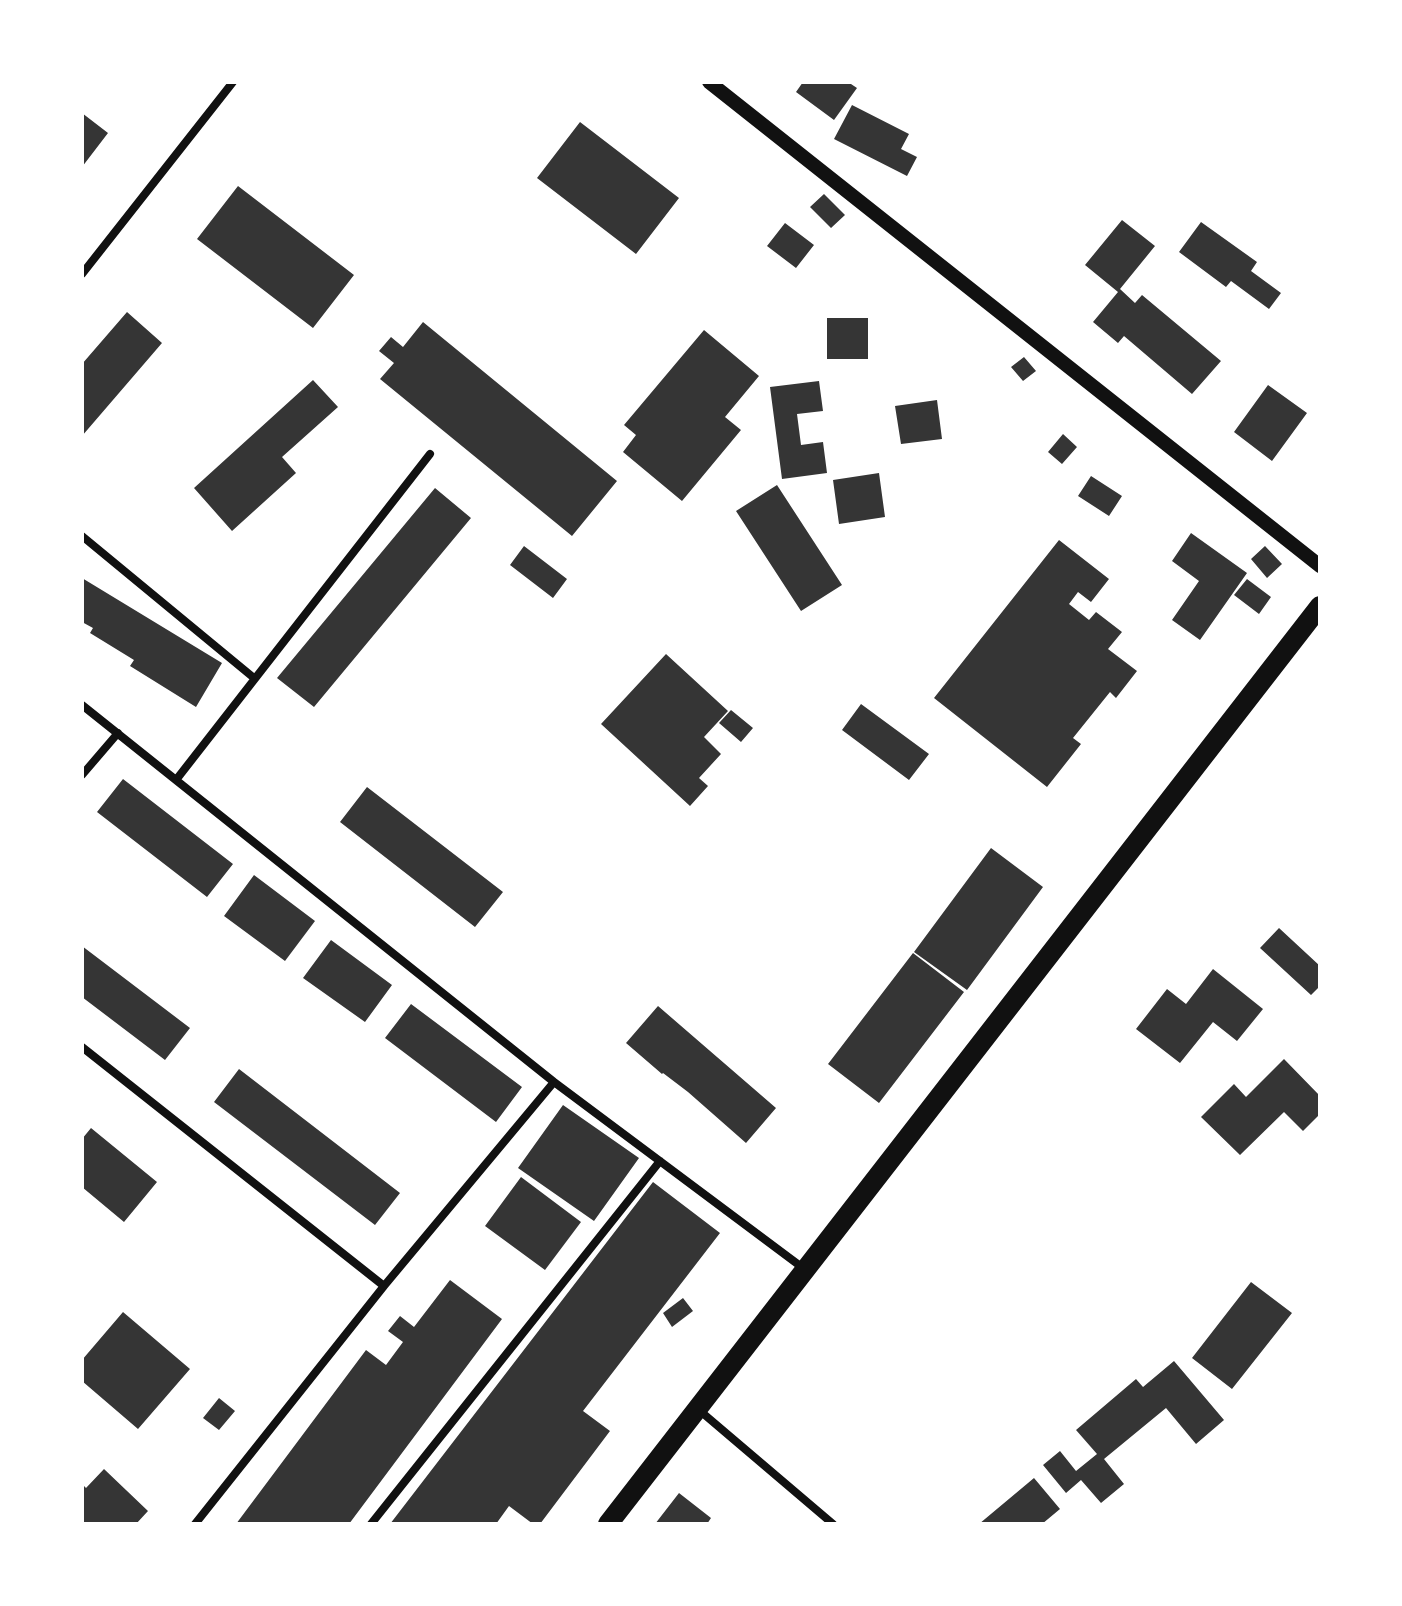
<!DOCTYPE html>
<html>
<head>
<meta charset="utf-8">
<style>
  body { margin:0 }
  #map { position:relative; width:1402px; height:1606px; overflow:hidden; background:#fff; font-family:Lato,sans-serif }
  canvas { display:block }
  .frame { position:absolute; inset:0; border:84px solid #fff; pointer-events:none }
</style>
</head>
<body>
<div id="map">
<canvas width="1402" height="1606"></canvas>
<div class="frame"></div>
</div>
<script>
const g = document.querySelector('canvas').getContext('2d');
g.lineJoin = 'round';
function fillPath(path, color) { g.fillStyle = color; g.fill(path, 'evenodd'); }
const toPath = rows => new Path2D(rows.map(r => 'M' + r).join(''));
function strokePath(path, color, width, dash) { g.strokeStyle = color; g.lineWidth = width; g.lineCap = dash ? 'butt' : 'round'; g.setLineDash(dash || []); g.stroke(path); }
const building = toPath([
  [803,82,848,82,857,88,834,120,796,92],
  [852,105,909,134,901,149,917,157,907,176,834,139],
  [82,113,108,133,82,167],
  [580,122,679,198,636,254,537,178],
  [238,186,354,275,313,328,197,239],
  [824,194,845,215,831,228,810,207],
  [1122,220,1155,246,1120,289,1135,303,1142,295,1221,361,1192,394,1124,336,1118,343,1093,322,1118,292,1085,265],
  [1201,222,1257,262,1251,271,1281,293,1269,309,1231,281,1226,287,1179,252],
  [785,223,814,245,796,268,767,246],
  [127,312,162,343,82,436,82,364],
  [827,318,868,318,868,359,827,359],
  [423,322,617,481,572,536,380,379,394,363,379,351,391,337,403,347],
  [704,330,759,376,725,417,741,430,682,501,623,452,636,435,624,425],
  [1024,357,1036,371,1023,381,1011,367],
  [313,380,338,407,282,457,296,473,232,531,194,488],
  [819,381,823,411,797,414,801,445,823,442,827,473,782,479,770,387],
  [1268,385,1307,413,1272,461,1234,432],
  [937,400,942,439,901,444,895,406],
  [1063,434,1077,447,1062,464,1048,452],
  [879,473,885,517,839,524,833,480],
  [1091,476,1122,496,1109,516,1078,496],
  [777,485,842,585,801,611,736,511],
  [435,488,471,518,314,707,277,678],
  [1191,533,1247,573,1200,640,1172,620,1199,581,1172,561],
  [1059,540,1109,579,1091,602,1078,592,1069,604,1089,620,1096,612,1122,632,1108,649,1137,671,1116,698,1110,692,1073,738,1081,744,1047,787,934,698],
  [524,546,567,579,553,598,510,565],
  [1265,546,1282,564,1267,578,1251,559],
  [82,578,222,663,196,707,130,666,134,660,90,633,93,628,82,622],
  [1247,579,1271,597,1259,614,1234,595],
  [666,654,728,711,704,737,721,754,699,778,708,786,690,806,601,724],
  [861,704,929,754,909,780,842,730],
  [731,710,753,728,741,742,719,723],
  [123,779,233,864,207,897,97,812],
  [367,787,503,892,475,927,340,822],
  [991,848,1043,887,967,990,914,952],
  [254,875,315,921,285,961,224,916],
  [1279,928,1320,966,1320,986,1311,995,1260,948],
  [331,940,392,985,365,1022,303,978],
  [82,946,190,1028,165,1060,82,997],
  [913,953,964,992,879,1103,828,1064],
  [1213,969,1263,1009,1237,1041,1213,1022,1180,1063,1136,1029,1167,989,1186,1004],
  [411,1004,522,1087,496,1122,385,1038],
  [658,1006,776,1108,746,1143,688,1092,663,1073,662,1074,626,1043],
  [1284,1059,1320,1096,1320,1114,1303,1131,1284,1112,1240,1155,1201,1117,1234,1084,1246,1097],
  [239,1069,400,1193,375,1225,214,1102],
  [563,1105,639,1158,594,1221,518,1168],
  [91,1128,157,1182,124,1222,82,1187,82,1139],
  [521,1177,581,1222,545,1270,485,1226],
  [653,1182,720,1233,583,1411,610,1431,540,1524,533,1524,509,1506,496,1524,390,1524],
  [450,1280,502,1319,349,1524,236,1524,366,1350,386,1365,403,1342,388,1331,400,1316,414,1327],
  [1251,1282,1292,1313,1232,1389,1192,1358],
  [683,1298,693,1311,672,1327,663,1313],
  [123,1312,190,1369,138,1429,82,1381,82,1360],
  [1174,1361,1224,1420,1196,1444,1166,1408,1104,1459,1124,1484,1101,1503,1081,1480,1066,1493,1043,1465,1060,1451,1076,1471,1097,1454,1076,1430,1136,1379,1143,1387],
  [219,1398,235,1411,219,1430,203,1418],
  [104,1469,148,1511,136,1524,82,1524,82,1484,86,1488],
  [1034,1478,1060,1509,1042,1524,979,1524],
  [679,1493,711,1518,707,1524,655,1524]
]);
const minor = toPath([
  [82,274,233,82],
  [82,536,254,678],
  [82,705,554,1082,803,1268],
  [82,775,118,733],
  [176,780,430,454],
  [82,1047,384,1286],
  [699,1410,833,1524],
  [195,1524,384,1286,554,1082],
  [371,1524,660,1161]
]);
const tertiary = toPath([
  [709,82,1320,566]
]);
const primary = toPath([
  [608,1524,1320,606]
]);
fillPath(building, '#353535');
strokePath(minor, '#111', 8);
strokePath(tertiary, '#111', 14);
strokePath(primary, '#111', 20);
</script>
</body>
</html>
